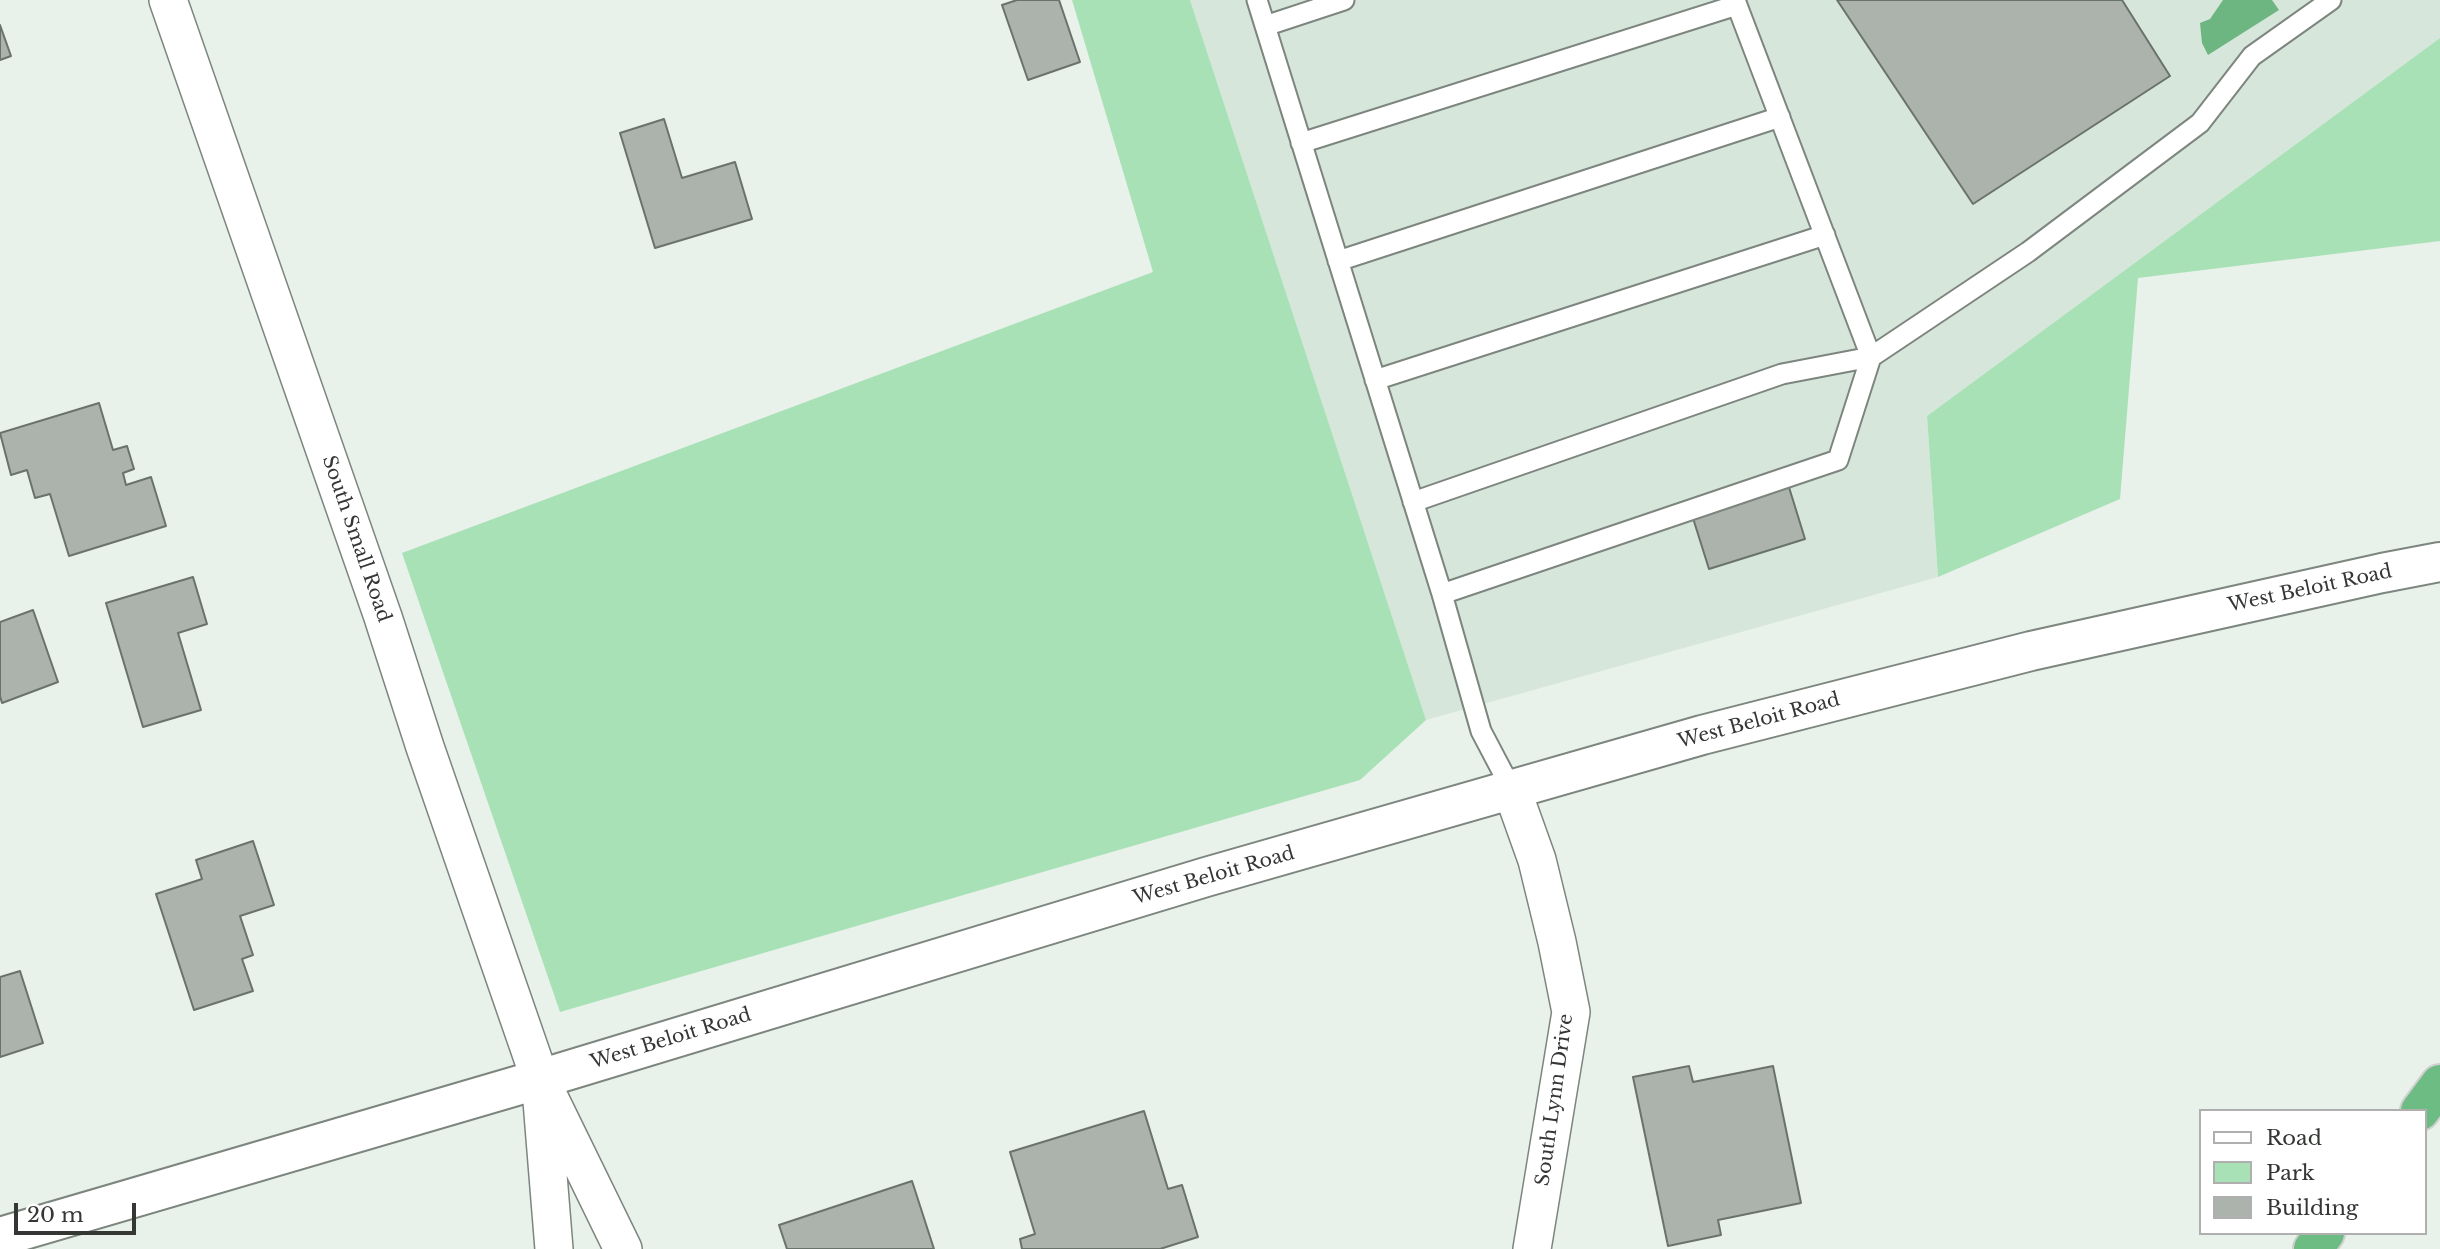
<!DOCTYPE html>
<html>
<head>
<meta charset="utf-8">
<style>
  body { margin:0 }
  #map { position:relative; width:2440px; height:1249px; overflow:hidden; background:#e8f1ea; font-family:"Libre Baskerville",serif }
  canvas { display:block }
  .legend { position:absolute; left:2199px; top:1109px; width:228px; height:126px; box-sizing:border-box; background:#fff; border:2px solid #aeafae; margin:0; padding:9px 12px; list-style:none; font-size:21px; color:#343734 }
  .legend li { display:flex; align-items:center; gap:14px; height:35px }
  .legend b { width:35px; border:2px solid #aeafae }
  .scale { position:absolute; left:14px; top:1203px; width:122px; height:32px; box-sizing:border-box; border:4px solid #343734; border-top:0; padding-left:9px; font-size:21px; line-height:24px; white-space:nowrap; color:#343734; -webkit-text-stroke:5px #fff; paint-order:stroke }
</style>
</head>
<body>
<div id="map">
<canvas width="2440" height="1249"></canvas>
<ul class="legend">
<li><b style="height:9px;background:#fff"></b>Road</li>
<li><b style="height:19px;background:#a9e1b6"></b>Park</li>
<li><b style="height:19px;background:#abb3ac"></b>Building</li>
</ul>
<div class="scale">20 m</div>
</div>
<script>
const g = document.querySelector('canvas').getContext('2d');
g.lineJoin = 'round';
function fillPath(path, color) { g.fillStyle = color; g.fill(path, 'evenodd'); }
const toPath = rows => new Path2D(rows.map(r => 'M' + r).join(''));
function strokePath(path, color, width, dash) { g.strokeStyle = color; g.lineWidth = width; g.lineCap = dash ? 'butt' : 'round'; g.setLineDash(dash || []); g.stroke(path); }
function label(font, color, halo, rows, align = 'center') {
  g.font = font + ' "Libre Baskerville",serif'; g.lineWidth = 5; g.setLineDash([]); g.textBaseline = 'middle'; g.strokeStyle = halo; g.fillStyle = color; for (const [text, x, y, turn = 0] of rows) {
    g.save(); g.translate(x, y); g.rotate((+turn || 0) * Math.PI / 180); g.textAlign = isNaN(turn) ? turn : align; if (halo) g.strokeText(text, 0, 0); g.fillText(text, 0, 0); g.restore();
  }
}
const built = toPath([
  [1190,0,2440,0,2440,38,1927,416,1938,577,1426,720]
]);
const green = toPath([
  [1072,0,1190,0,1426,720,1360,780,560,1012,402,553,1153,272],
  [2440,38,2440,241,2138,278,2120,499,1938,577,1927,416]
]);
const water = toPath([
  [2223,0,2272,0,2279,10,2208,55,2202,43,2200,23,2210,19]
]);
const building = toPath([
  [1017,0,1059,0,1080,62,1028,80,1002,5,1017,0],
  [1837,0,2122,0,2170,76,1973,204,1837,0],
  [0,25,11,56,0,60,0,25],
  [664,119,682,178,735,162,752,219,655,248,620,133,664,119],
  [99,403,113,450,127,446,134,469,123,473,126,485,151,477,166,526,69,556,50,494,35,498,27,470,11,475,0,433,99,403],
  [1788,484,1805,539,1709,569,1692,515,1788,484],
  [193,577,207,624,178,633,201,710,143,727,106,603,193,577],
  [33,610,58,682,2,703,0,696,0,622,33,610],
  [253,841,274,905,240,916,253,955,242,959,253,991,194,1010,156,894,202,879,196,860,253,841],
  [20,971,43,1043,0,1057,0,977,20,971],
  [1689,1066,1693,1082,1773,1066,1801,1203,1718,1220,1721,1235,1668,1246,1633,1077,1689,1066],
  [1144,1111,1168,1189,1182,1185,1198,1237,1160,1249,1022,1249,1020,1239,1035,1234,1010,1152,1144,1111],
  [912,1181,934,1249,787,1249,779,1225,912,1181]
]);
const lane = toPath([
  [1257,0,1442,594,1481,731,1512,790],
  [1265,26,1344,0],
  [1301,143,1737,5],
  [1338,261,1780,117],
  [1375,380,1825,235],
  [1413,502,1782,374,1871,357,2028,252,2200,123,2252,56,2331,0],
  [1442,594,1838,460,1871,357,1735,0]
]);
const street = toPath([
  [168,0,383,617,425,747,540,1079,623,1249],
  [1512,790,1537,860,1557,942,1571,1012,1532,1249],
  [542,1101,554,1249]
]);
const secondary = toPath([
  [0,1237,540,1079,1206,877,1702,735,2031,651,2382,573,2440,562]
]);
const highway = toPath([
  [2420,1111,2440,1084],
  [2313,1249,2325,1233]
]);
const streetNames = [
  ["South Small Road",356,539,71],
  ["West Beloit Road",2310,589,-12],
  ["West Beloit Road",1759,721,-15],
  ["West Beloit Road",1214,876,-16],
  ["West Beloit Road",671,1039,-17],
  ["South Lynn Drive",1555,1100,-82]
];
fillPath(built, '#d7e6da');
fillPath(green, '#a9e1b6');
fillPath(water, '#6db682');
fillPath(building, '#abb3ac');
strokePath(building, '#6a726c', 2);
strokePath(lane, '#7d857f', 23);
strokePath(street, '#7d857f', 40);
strokePath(secondary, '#7d857f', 42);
strokePath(highway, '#cecfce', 42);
strokePath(lane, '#fff', 19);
strokePath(street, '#fff', 37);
strokePath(secondary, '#fff', 38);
strokePath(highway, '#6dbc84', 38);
label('19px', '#343734', '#fff', streetNames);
</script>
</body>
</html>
